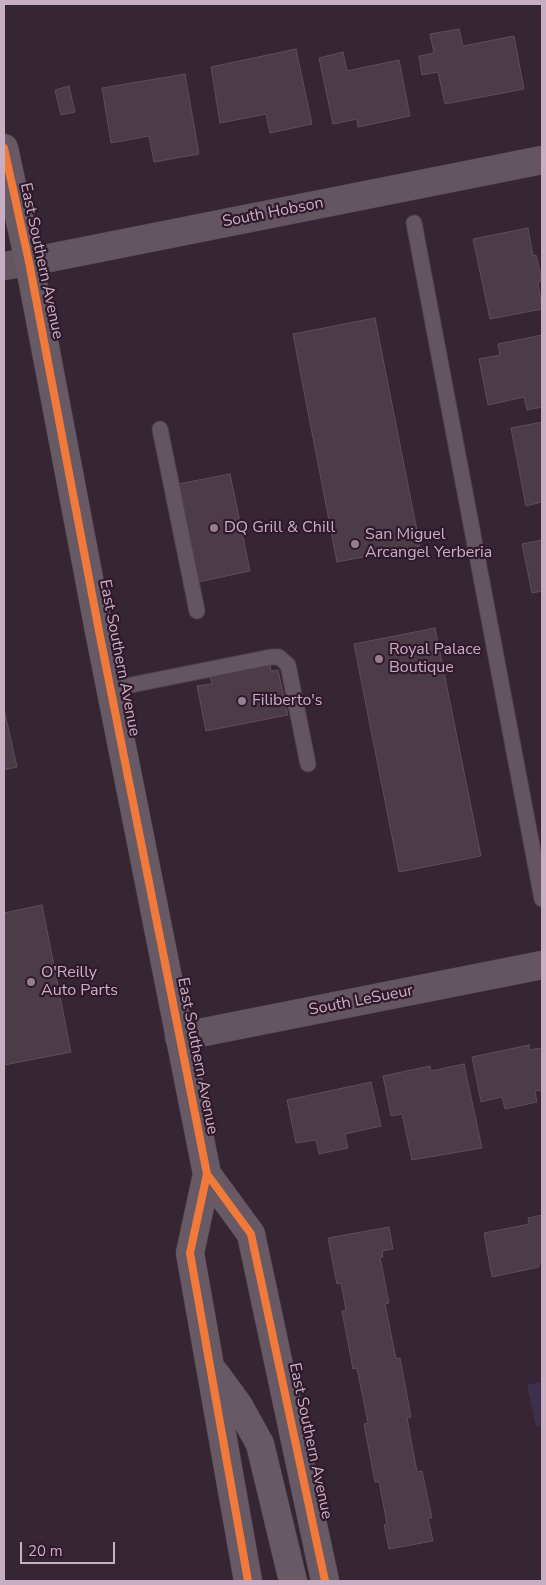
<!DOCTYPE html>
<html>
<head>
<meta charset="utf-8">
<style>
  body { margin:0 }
  #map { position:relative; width:546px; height:1585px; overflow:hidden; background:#362633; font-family:"Nunito Sans",sans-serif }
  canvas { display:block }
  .frame { position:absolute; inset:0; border:5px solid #c8aec2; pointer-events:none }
  .scale { position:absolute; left:20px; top:1542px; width:95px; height:22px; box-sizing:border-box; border:2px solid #c8aec2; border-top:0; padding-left:6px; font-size:15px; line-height:18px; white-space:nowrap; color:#c8aec2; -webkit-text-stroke:4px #31192c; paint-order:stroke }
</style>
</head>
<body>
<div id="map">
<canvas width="546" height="1585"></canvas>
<div class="frame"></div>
<div class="scale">20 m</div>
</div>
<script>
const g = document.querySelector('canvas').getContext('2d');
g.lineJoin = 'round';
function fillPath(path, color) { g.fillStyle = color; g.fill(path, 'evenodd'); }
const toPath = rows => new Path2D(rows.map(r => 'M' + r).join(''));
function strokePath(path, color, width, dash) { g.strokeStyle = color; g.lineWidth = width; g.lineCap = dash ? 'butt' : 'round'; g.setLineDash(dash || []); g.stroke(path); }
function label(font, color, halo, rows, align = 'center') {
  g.font = font + ' "Nunito Sans",sans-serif'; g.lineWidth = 4.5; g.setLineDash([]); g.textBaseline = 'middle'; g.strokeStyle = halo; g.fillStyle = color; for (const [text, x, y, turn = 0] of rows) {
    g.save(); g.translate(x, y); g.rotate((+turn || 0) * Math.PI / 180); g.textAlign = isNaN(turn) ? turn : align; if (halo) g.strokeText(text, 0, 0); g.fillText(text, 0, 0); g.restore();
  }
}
const green = toPath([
  [542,1382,542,1425,536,1427,527,1385]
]);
const building = toPath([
  [459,29,463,46,514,36,524,89,445,104,438,72,422,75,419,56,434,53,430,34,459,29],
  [296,49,312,124,270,133,266,114,220,123,211,67,296,49],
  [343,52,347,71,399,60,410,116,358,127,357,119,333,124,319,58,343,52],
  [185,74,199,154,154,162,149,136,111,143,102,88,185,74],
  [69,86,75,112,61,115,55,90,69,86],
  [528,228,533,256,536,255,542,281,538,282,542,309,490,319,473,239,528,228],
  [375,318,420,546,337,562,293,334,375,318],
  [542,335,542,407,527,410,524,397,488,405,479,359,500,355,498,344,542,335],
  [542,422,542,502,526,506,511,428,542,422],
  [230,474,250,571,198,582,178,484,230,474],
  [542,540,542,591,532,593,522,544,542,540],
  [435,628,481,856,399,872,354,644,435,628],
  [270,664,271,671,278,670,288,715,206,731,197,686,212,684,210,677,270,664],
  [4,709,17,767,4,770,4,709],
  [42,905,71,1052,4,1065,4,913,42,905],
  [529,1045,530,1050,542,1048,542,1090,535,1091,537,1102,505,1109,502,1097,481,1102,472,1057,529,1045],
  [464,1064,482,1148,412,1160,402,1114,391,1116,383,1076,430,1066,431,1071,464,1064],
  [371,1082,381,1126,345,1134,348,1148,319,1154,316,1140,296,1143,287,1100,371,1082],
  [542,1215,542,1263,539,1263,539,1267,492,1277,484,1233,529,1224,528,1218,542,1215],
  [389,1227,393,1249,382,1251,383,1257,380,1257,389,1303,385,1304,396,1359,400,1358,411,1417,407,1418,417,1472,422,1471,432,1518,428,1518,433,1541,389,1549,384,1525,387,1524,379,1482,375,1482,364,1424,368,1423,357,1368,353,1369,342,1311,346,1310,341,1283,337,1284,328,1238,389,1227]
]);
const service = toPath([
  [414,223,542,899],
  [160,429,197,611],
  [111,689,271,657,279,657,288,665,308,764]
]);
const minor = toPath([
  [4,266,29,262],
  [179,1037,542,965]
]);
const tertiary = toPath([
  [29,262,542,160]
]);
const secondary = toPath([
  [4,148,29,262,99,631,207,1174,190,1253,248,1581],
  [207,1174,251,1234,325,1581],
  [215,1373,239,1406,260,1444,293,1581]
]);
const cycleway = toPath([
  [4,148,29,262,99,631,207,1174,190,1253,248,1581],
  [207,1174,251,1234,325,1581]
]);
const markers = [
  [214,528,5,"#957e90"],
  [355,544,5,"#957e90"],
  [379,659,5,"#957e90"],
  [242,701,5,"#957e90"],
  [31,982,5,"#957e90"]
];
const streetNames = [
  ["South Hobson",273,213,-11],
  ["East Southern Avenue",41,261,78],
  ["East Southern Avenue",119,658,79],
  ["South LeSueur",361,1001,-11],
  ["East Southern Avenue",197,1056,79],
  ["East Southern Avenue",310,1441,78]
];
const poiNames = [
  ["DQ Grill & Chill",224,528],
  ["San Miguel",365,535],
  ["Arcangel Yerberia",365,553],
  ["Royal Palace",389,650],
  ["Boutique",389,668],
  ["Filiberto's",252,701],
  ["O'Reilly",41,973],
  ["Auto Parts",41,991]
];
fillPath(green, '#3e304c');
fillPath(building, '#4b3c48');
strokePath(building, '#5e4d5a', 1);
strokePath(service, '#4f424c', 17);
strokePath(minor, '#4f424c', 29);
strokePath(tertiary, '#4f424c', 29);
strokePath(secondary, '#4f424c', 29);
strokePath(service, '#645660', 15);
strokePath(minor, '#645660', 28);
strokePath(tertiary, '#645660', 28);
strokePath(secondary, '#685a65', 28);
strokePath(cycleway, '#f17a3a', 8);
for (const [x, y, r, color] of markers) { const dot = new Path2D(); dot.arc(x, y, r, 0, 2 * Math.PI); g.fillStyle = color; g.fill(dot); strokePath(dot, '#31192c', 2); }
label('16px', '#c8aec2', '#31192c', streetNames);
label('16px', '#c8aec2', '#31192c', poiNames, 'left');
</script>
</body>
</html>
